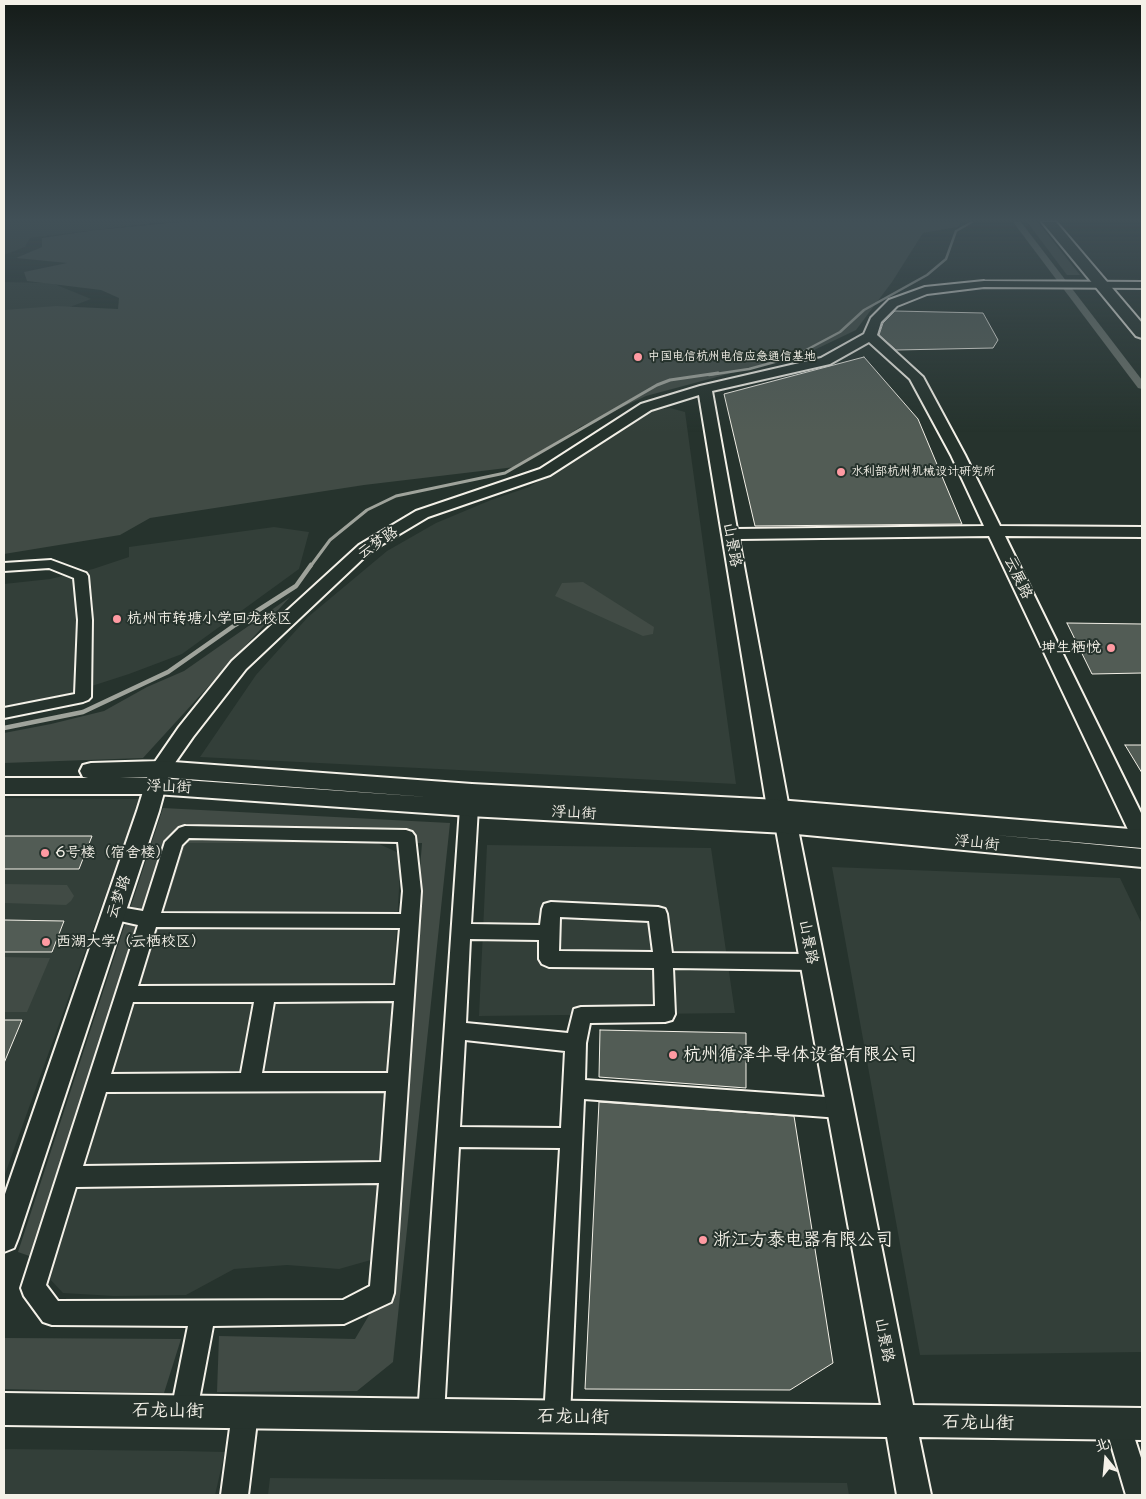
<!DOCTYPE html>
<html>
<head>
<meta charset="utf-8">
<style>
  body { margin:0 }
  #map { position:relative; width:1146px; height:1499px; overflow:hidden; background:#26332d; font-family:"Playpen Sans","LXGW WenKai TC",sans-serif }
  canvas { display:block }
  .frame { position:absolute; inset:0; border:5px solid #f4f1e8; pointer-events:none }
  .north { position:absolute; left:1081px; top:1434px; width:50px; height:50px; -webkit-text-stroke:4px #26332d; paint-order:stroke; rotate:343deg; font-size:14px; font-weight:700; line-height:20px; text-align:center; color:#f4f1e8 }
  .north::after { content:''; display:block; margin:auto; width:18px; height:22px; background:#f4f1e8; clip-path:polygon(50% 0,100% 100%,50% 72%,0 100%) }
</style>
</head>
<body>
<div id="map">
<canvas width="1146" height="1499"></canvas>
<div class="frame"></div>
<div class="north">北</div>
</div>
<script>
const g = document.querySelector('canvas').getContext('2d');
g.lineJoin = 'round';
function fillPath(path, color) { g.fillStyle = color; g.fill(path, 'evenodd'); }
const toPath = rows => new Path2D(rows.map(r => 'M' + r).join(''));
function strokePath(path, color, width, dash) { g.strokeStyle = color; g.lineWidth = width; g.lineCap = dash ? 'butt' : 'round'; g.setLineDash(dash || []); g.stroke(path); }
function label(font, color, halo, rows, align = 'center') {
  g.font = font + ' "Playpen Sans","LXGW WenKai TC",sans-serif'; g.lineWidth = 4; g.setLineDash([]); g.textBaseline = 'middle'; g.strokeStyle = halo; g.fillStyle = color; for (const [text, x, y, turn = 0] of rows) {
    g.save(); g.translate(x, y); g.rotate((+turn || 0) * Math.PI / 180); g.textAlign = isNaN(turn) ? turn : align; if (halo) g.strokeText(text, 0, 0); g.fillText(text, 0, 0); g.restore();
  }
}
const built = toPath([
  [4,222,163,222,30,238,25,247,4,255],
  [4,282,52,283,91,299,70,307,4,311],
  [670,408,685,412,736,784,200,757,256,675,308,617,387,551,436,523,491,500,529,487,655,410],
  [274,527,309,532,299,569,182,654,129,674,67,694,4,706,4,584,50,579,93,569,129,557,129,547],
  [4,798,140,799,4,1177],
  [186,843,377,843,401,854,378,1258,339,1269,287,1265,234,1269,186,1295,114,1296,63,1293,48,1277],
  [487,845,711,848,735,1013,479,1016],
  [832,867,1120,878,1142,924,1142,1352,920,1355],
  [4,1449,183,1451,225,1452,215,1495,4,1495],
  [270,1478,847,1483,849,1495,268,1495]
]);
const green = toPath([
  [180,222,961,222,958,227,923,233,892,282,856,330,810,352,646,396,582,426,515,467,364,485,150,518,120,535,4,554,4,310,56,306,118,309,119,298,101,290,27,281,24,272,67,263,16,258,42,247,42,238,95,230],
  [1027,222,1038,222,1080,275,1067,275],
  [583,582,654,627,653,634,643,636,555,596,562,583],
  [290,597,143,758,4,763,4,733,51,724,104,711,147,687,184,671],
  [163,808,450,823,393,1362,357,1391,217,1392,219,1336,355,1339,388,1283,422,843,186,843,52,1264,18,1252],
  [4,884,67,885,74,896,71,901,66,905,4,903],
  [4,957,50,958,27,1012,4,1012],
  [4,1338,181,1339,164,1393,4,1389]
]);
const streamFar2 = toPath([
  [709,375,749,369,793,357,840,332,864,310,927,275,946,259,956,231,972,222]
]);
const streamFar1 = toPath([
  [310,567,330,540,367,510,396,496,505,473,657,385,670,380,718,373]
]);
const stream = toPath([
  [4,728,83,712,168,672,235,625,296,586,311,565]
]);
const canal = toPath([
  [1013,222,1021,222,1142,380,1142,389,1138,388,1013,222]
]);
const building = toPath([
  [895,311,983,313,998,340,993,348,896,350,879,335,883,323,895,311],
  [864,357,918,419,962,524,755,526,724,394,864,357],
  [1067,623,1142,624,1142,673,1092,674,1067,623],
  [1125,745,1142,745,1142,773,1125,745],
  [4,836,92,836,79,869,4,869,4,836],
  [4,920,64,921,52,952,4,952,4,920],
  [4,1020,22,1020,4,1063,4,1020],
  [600,1030,746,1033,746,1088,599,1077,600,1030],
  [599,1102,794,1116,833,1363,790,1390,585,1389,599,1102]
]);
const minor = toPath([
  [51,560,86,573,88,576,92,620,91,697,88,700,83,702,4,718,4,708,75,694,78,620,74,578,49,568,4,571,4,563,51,560],
  [472,788,478,790,480,794,478,808,471,924,540,925,542,909,544,904,551,902,658,907,665,909,667,914,672,953,812,954,819,957,822,962,819,967,812,970,673,968,675,1014,672,1020,665,1022,590,1023,586,1043,585,1080,840,1098,848,1101,851,1108,848,1115,840,1118,584,1099,570,1417,566,1426,557,1430,548,1426,544,1417,560,1148,459,1147,444,1415,440,1424,431,1428,422,1424,418,1415,460,808,464,794,466,790,472,788],
  [560,917,649,921,653,952,559,951,560,917],
  [470,939,539,940,539,959,542,964,549,967,654,968,655,1006,581,1007,574,1009,568,1033,466,1023,470,939],
  [465,1040,565,1051,561,1128,460,1127,465,1040],
  [185,826,406,830,412,832,415,836,421,891,394,1293,391,1302,344,1324,213,1326,197,1411,193,1420,184,1424,175,1420,171,1411,188,1326,52,1325,43,1322,24,1296,21,1288,138,925,107,918,105,913,107,908,114,906,143,911,165,842,179,828,185,826],
  [189,838,398,842,403,891,401,914,161,913,182,845,189,838],
  [156,927,400,928,395,985,138,986,156,927],
  [394,1001,388,1073,262,1073,274,1002,394,1001],
  [133,1002,254,1002,241,1073,111,1074,133,1002],
  [386,1091,381,1162,83,1166,106,1092,386,1091],
  [379,1183,370,1286,343,1300,58,1301,46,1285,76,1187,379,1183],
  [245,1400,254,1404,258,1413,248,1495,221,1495,232,1413,236,1404,245,1400],
  [1118,1411,1127,1415,1142,1461,1142,1495,1126,1495,1105,1424,1109,1415,1118,1411]
]);
const tertiary = toPath([
  [984,281,1142,282,1142,288,984,287,927,294,897,306,881,322,877,335,923,377,965,455,1000,526,1142,527,1142,537,1005,536,1142,815,1142,844,1134,841,1131,836,989,536,739,539,789,808,797,824,913,1405,1142,1408,1142,1440,919,1437,931,1495,897,1495,887,1437,4,1425,4,1393,881,1405,775,824,767,808,699,395,651,410,550,475,428,517,371,551,246,669,193,737,170,770,159,811,18,1238,14,1248,4,1252,4,1197,137,811,150,769,179,727,232,661,359,545,416,511,540,469,641,404,700,386,821,358,864,334,871,318,889,300,925,287,984,281],
  [869,342,910,379,951,455,984,526,737,529,712,391,830,364,869,342]
]);
const secondary = toPath([
  [160,761,472,784,778,800,1142,830,1142,848,995,835,1142,849,1142,867,786,833,469,816,155,794,4,794,4,778,88,778,83,777,80,771,83,765,91,763,160,761],
  [160,777,428,797,155,778,120,778,160,777]
]);
const trunk = toPath([
  [1042,222,1056,222,1142,323,1142,338,1136,336,1042,222]
]);
const markers = [
  [638,357,5,"#ff9aa2"],
  [841,472,5,"#ff9aa2"],
  [117,619,5,"#ff9aa2"],
  [1111,648,5,"#ff9aa2"],
  [45,853,5,"#ff9aa2"],
  [46,942,5,"#ff9aa2"],
  [673,1055,5,"#ff9aa2"],
  [703,1240,5,"#ff9aa2"]
];
const farPoinames = [
  ["中国电信杭州电信应急通信基地",648,357],
  ["水利部杭州机械设计研究所",851,472]
];
const streetNames = [
  ["云梦路",378,543,-34],
  ["山景路",732,545,80],
  ["云展路",1018,578,64],
  ["浮山街",169,787,3],
  ["浮山街",574,813,3],
  ["浮山街",977,843,6],
  ["云梦路",119,897,-71],
  ["山景路",808,942,79],
  ["山景路",884,1340,79]
];
const poiNames = [
  ["杭州市转塘小学回龙校区",127,619],
  ["坤生栖悦",1101,648,"right"],
  ["6号楼（宿舍楼）",55,853],
  ["西湖大学（云栖校区）",56,942]
];
const nearPoinames = [
  ["杭州循泽半导体设备有限公司",683,1055],
  ["浙江方泰电器有限公司",713,1240]
];
const nearStreetnames = [
  ["石龙山街",168,1411,1],
  ["石龙山街",573,1417,1],
  ["石龙山街",978,1423,1]
];
fillPath(built, '#333f39');
fillPath(green, '#414b45');
strokePath(streamFar2, '#9fa39b', 2.5);
strokePath(streamFar1, '#9fa39b', 3);
strokePath(stream, '#9fa39b', 4.5);
fillPath(canal, '#676f68');
fillPath(building, '#525c55');
strokePath(building, '#f4f1e8', 1);
strokePath(minor, '#f4f1e8', 4);
strokePath(tertiary, '#f4f1e8', 4);
strokePath(secondary, '#f4f1e8', 4);
strokePath(trunk, '#f4f1e8', 4);
fillPath(minor, '#26332d');
fillPath(tertiary, '#26332d');
fillPath(secondary, '#26332d');
fillPath(trunk, '#26332d');
const sky = g.createLinearGradient(0, 0, 0, 432);
sky.addColorStop(0, '#151c19');
sky.addColorStop(0.51, '#415057');
sky.addColorStop(1, '#41505700');
g.fillStyle = sky;
g.fillRect(0, 0, 1146, 432);
for (const [x, y, r, color] of markers) { const dot = new Path2D(); dot.arc(x, y, r, 0, 2 * Math.PI); g.fillStyle = color; g.fill(dot); strokePath(dot, '#26332d', 2); }
label('12px', '#f4f1e8', '#26332d', farPoinames, 'left');
label('15px', '#f4f1e8', '#26332d', streetNames);
label('15px', '#f4f1e8', '#26332d', poiNames, 'left');
label('18px', '#f4f1e8', '#26332d', nearPoinames, 'left');
label('18px', '#f4f1e8', '#26332d', nearStreetnames);
</script>
</body>
</html>
